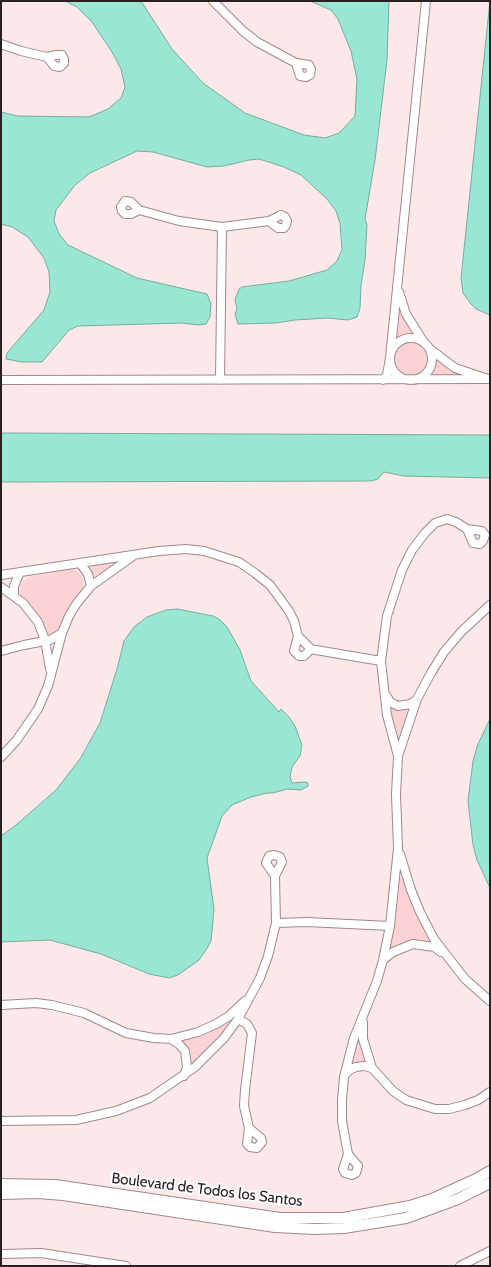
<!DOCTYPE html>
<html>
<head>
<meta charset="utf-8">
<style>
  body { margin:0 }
  #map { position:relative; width:491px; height:1267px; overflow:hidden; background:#fce8e9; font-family:Cabin,sans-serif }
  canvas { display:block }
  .frame { position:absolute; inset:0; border:2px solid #292021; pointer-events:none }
</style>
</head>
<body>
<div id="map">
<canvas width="491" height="1267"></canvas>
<div class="frame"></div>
</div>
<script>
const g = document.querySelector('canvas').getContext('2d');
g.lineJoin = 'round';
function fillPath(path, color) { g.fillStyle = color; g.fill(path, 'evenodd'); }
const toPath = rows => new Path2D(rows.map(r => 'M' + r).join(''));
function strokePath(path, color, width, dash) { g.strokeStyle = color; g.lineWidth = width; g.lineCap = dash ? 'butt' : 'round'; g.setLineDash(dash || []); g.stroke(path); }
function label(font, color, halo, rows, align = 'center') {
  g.font = font + ' Cabin,sans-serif'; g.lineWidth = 4; g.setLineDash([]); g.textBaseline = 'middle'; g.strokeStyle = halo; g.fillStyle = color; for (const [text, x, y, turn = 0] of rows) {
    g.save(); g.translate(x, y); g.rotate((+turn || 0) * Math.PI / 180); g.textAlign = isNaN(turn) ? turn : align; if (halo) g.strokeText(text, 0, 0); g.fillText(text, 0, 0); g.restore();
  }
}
const green = toPath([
  [398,302,414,335,403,336,395,341],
  '393 360a17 17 0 1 1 34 0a17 17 0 1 1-34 0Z',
  [435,359,450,369,467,377,428,378,434,369],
  [114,560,116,564,98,577,94,577,90,566,91,564],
  [72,569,77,571,81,575,84,580,83,586,58,631,54,634,49,635,20,594,20,585,28,577],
  [391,708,399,711,406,709,408,711,400,740,396,740,389,709],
  [399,877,401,877,403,880,412,905,428,936,429,941,426,942,411,942,388,950],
  [230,1021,231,1023,213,1046,191,1066,182,1041,203,1036],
  [358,1040,360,1042,365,1061,364,1064,350,1066,355,1041]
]);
const water = toPath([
  [65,1,141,1,172,49,203,83,245,113,304,135,325,138,339,133,355,116,357,79,351,51,338,19,331,10,310,1,389,1,387,60,375,160,365,219,367,225,365,260,361,285,360,308,357,317,348,320,328,318,295,320,276,323,238,324,235,314,237,309,235,300,239,289,242,287,289,281,327,270,337,261,342,250,340,223,336,211,327,199,301,175,284,167,259,159,249,160,224,166,207,167,153,152,137,151,90,173,75,185,56,210,54,221,59,234,68,245,137,278,207,294,211,304,210,317,206,324,197,325,183,323,78,326,69,330,42,362,22,362,6,359,7,353,44,310,50,292,49,272,44,258,28,237,12,227,1,224,1,112,18,116,89,117,108,109,121,98,125,87,121,69,112,52,92,22,77,7,65,1],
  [490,1,490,315,476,309,471,304,463,293,461,278,490,1],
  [1,433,490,435,490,478,404,476,384,472,378,479,371,481,1,482,1,433],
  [177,609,213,616,219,619,227,627,240,650,251,681,279,712,281,709,289,717,295,726,302,745,300,756,292,767,290,777,292,783,305,782,308,783,308,786,301,790,287,789,273,793,267,793,251,797,232,805,222,816,207,858,214,909,211,941,206,950,199,960,178,975,169,978,149,974,101,954,50,940,1,942,1,836,16,825,56,790,80,759,100,723,117,669,124,641,134,627,147,617,166,610,177,609],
  [490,719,490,888,477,860,473,845,468,801,473,761,478,744,490,719]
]);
const street = toPath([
  [213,1,243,31,257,42,296,63],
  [1,44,21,51,47,57],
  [56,55,62,55,64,59,64,63,60,67,54,66,47,57,56,55],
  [296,63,309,65,311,69,310,75,306,77,300,76,296,63],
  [125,201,131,202,139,210,131,214,125,214,122,211,121,207,125,201],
  [139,210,179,221,222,227,269,221],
  [281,215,285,217,287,221,286,225,284,228,278,228,269,221,281,215],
  [399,292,406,314,423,341],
  '390 359a21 21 0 1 1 42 0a21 21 0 1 1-42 0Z',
  [1,380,488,379,455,368,430,349],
  [220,380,222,227],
  [383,380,387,375,390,358,426,1],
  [467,529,482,531,485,535,483,541,480,544,473,543,467,529],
  [80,563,88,574,91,586],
  [1,575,159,551,186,549,204,551,239,562,255,573,270,585,289,611,294,621,298,636],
  [1,587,23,603,38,622,45,640,50,669],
  [14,596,14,586,20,572],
  [298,636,309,647,309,651,304,656,299,656,294,651,298,636],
  [310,649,381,661],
  [1,651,24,645,50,640,62,633],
  [386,695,390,702,398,706,411,704,417,699],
  [398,756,417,699,431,673,444,652,461,632,490,605],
  [1,757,16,741,38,709,48,686,62,633,69,616,77,603,91,586,133,556],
  [400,854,411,890,420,912,434,939,465,979,490,1001],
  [274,855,280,857,282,862,275,876,266,863,269,856,274,855],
  [276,923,307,922,390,926,398,848,396,794,398,756,387,715,381,661,387,616,402,570,412,550,425,533,435,523,447,519,456,522,467,529],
  [383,960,393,952,413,944,434,947,441,952],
  [1,1005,36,1003,52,1005,84,1013,126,1033,154,1038,171,1039,198,1032,216,1024,229,1016,245,1001],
  [238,1019,247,1024,252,1033,245,1090,244,1106,249,1128],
  [363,1022,363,1039,372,1068,393,1091,406,1100,435,1109,449,1109,465,1105,478,1100,490,1092],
  [171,1039,179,1044,185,1051,187,1067,184,1076],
  [345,1075,349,1070,356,1067,364,1066,372,1068],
  [1,1121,76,1120,116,1111,150,1098,195,1067,224,1038,238,1019,260,978,268,956,276,923,275,876],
  [249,1128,261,1138,262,1142,257,1148,250,1147,247,1144,249,1128],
  [348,1154,342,1121,342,1100,344,1077,354,1038,377,981,383,960,390,926],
  [348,1154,358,1166,356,1173,352,1175,345,1173,343,1169,348,1154],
  [4,1254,41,1253,126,1266],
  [460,1266,490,1251]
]);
const secondary = toPath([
  [1,1184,55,1185,280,1218,343,1218,410,1206,432,1199,476,1179,490,1171],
  [1,1194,38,1193,63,1195,275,1227,315,1229,344,1228,406,1218,458,1199,490,1183]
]);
const streetNames = [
  ["Boulevard de Todos los Santos",207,1190,7]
];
fillPath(green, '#fdd2d5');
fillPath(water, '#99e6d2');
strokePath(water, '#77ab9d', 1);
strokePath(street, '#9f888a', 10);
strokePath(secondary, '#9f888a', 12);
strokePath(street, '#fff', 8);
strokePath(secondary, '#fff', 10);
label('15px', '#292021', '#fff', streetNames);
</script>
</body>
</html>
